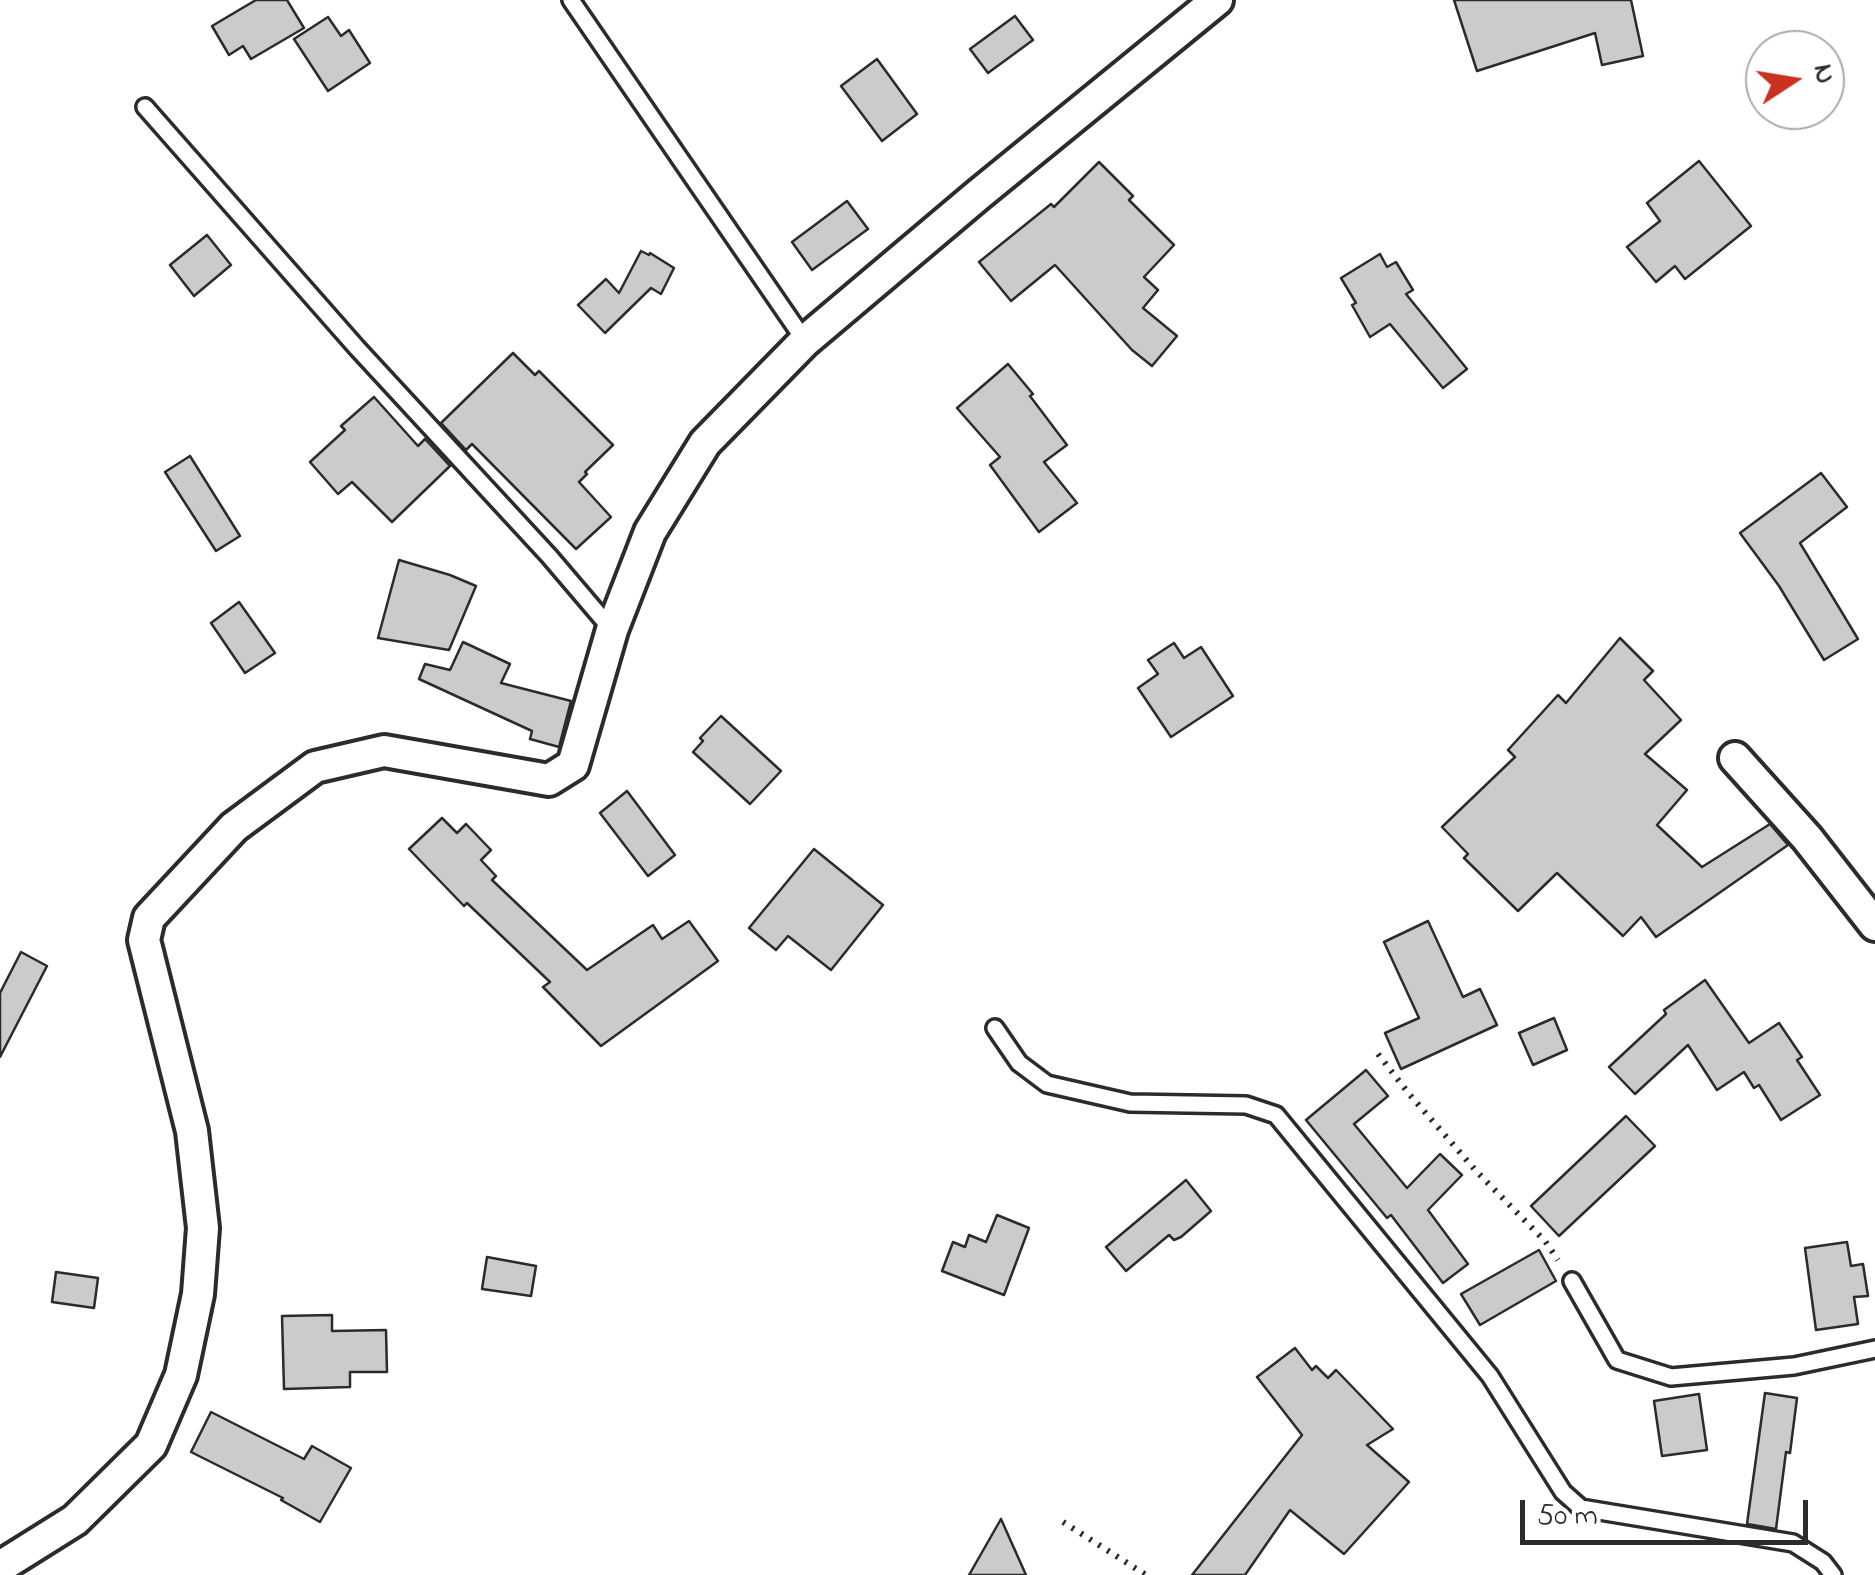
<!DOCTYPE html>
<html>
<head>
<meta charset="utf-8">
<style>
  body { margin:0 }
  #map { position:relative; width:1875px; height:1575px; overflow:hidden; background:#fff; font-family:"Indie Flower",sans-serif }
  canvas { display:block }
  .north { position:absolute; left:1745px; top:30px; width:100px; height:100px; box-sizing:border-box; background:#fff; border:2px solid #aaa; border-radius:50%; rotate:78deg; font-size:28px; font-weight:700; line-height:40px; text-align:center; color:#2b2b2b }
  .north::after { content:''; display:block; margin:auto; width:35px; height:45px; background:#c8321e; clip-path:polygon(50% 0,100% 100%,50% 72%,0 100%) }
  .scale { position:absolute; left:1520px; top:1500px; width:288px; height:45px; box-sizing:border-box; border:5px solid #2b2b2b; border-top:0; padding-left:12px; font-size:30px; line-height:35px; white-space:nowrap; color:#2b2b2b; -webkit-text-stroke:8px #fff; paint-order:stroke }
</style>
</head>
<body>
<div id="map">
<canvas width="1875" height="1575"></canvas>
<div class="north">N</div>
<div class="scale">50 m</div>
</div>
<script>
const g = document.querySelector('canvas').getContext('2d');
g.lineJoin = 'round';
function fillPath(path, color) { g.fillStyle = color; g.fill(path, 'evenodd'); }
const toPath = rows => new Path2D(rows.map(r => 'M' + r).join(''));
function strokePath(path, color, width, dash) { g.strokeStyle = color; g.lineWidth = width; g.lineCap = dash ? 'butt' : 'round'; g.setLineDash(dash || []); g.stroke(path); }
const building = toPath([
  [256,0,287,0,304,28,251,59,243,46,229,55,212,26,256,0],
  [1454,0,1631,0,1643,56,1602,65,1595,33,1477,71,1454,0],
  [1015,16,1033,40,988,73,970,49,1015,16],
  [328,17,341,36,349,30,370,63,328,91,294,39,328,17],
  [877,59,917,114,882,141,841,86,877,59],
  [1699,161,1751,226,1685,279,1675,266,1656,282,1627,247,1660,221,1647,203,1699,161],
  [1099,162,1133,196,1129,200,1174,245,1144,277,1158,290,1143,308,1177,336,1152,366,1132,350,1055,265,1011,301,979,262,1051,204,1054,207,1099,162],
  [847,201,868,229,812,270,792,242,847,201],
  [207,235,231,265,194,296,170,265,207,235],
  [641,251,649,255,650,253,674,268,661,294,651,288,605,333,578,305,606,279,619,293,641,251],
  [1380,254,1387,267,1396,262,1413,290,1406,294,1467,369,1443,388,1390,324,1370,337,1352,305,1356,303,1341,278,1380,254],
  [513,353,535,375,539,371,613,445,585,472,587,474,579,482,611,517,576,549,472,444,466,450,441,423,513,353],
  [1008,364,1033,394,1030,396,1067,445,1044,462,1077,503,1039,532,990,465,1000,457,957,408,1008,364],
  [374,397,418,446,425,439,450,466,392,522,352,482,338,494,310,462,345,430,341,426,374,397],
  [190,456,240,536,216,551,165,472,190,456],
  [1821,473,1847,507,1800,543,1858,639,1824,660,1779,586,1740,533,1821,473],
  [399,560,450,575,476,586,449,650,378,638,399,560],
  [239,602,275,653,245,673,211,623,239,602],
  [1620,638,1653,671,1644,680,1681,720,1645,754,1687,790,1657,825,1702,867,1770,824,1788,845,1656,937,1641,917,1623,936,1557,873,1518,911,1464,858,1468,854,1442,827,1515,757,1508,750,1558,695,1566,703,1620,638],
  [463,642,510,664,501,683,571,701,559,747,530,739,532,731,419,679,425,664,450,670,463,642],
  [1174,643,1184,658,1201,647,1233,696,1171,737,1138,688,1158,674,1148,660,1174,643],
  [721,716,781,771,750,804,693,752,703,741,700,738,721,716],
  [627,791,675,855,648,876,600,813,627,791],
  [442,818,457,833,466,824,491,850,481,860,496,876,492,880,587,970,653,925,662,939,689,921,718,961,601,1046,543,987,550,982,467,903,464,906,409,849,442,818],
  [814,849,883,905,831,970,788,936,776,950,749,928,814,849],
  [1428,921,1463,997,1480,989,1497,1025,1401,1069,1385,1033,1419,1018,1384,942,1428,921],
  [21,952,47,966,0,1057,0,993,21,952],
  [1705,980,1749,1043,1779,1023,1802,1057,1797,1060,1820,1095,1781,1120,1759,1085,1754,1088,1744,1072,1717,1090,1688,1045,1635,1094,1609,1067,1666,1014,1664,1010,1705,980],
  [1554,1018,1567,1050,1533,1065,1519,1033,1554,1018],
  [1366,1070,1388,1096,1354,1124,1407,1188,1440,1154,1462,1175,1428,1210,1468,1264,1443,1283,1391,1215,1387,1218,1306,1120,1366,1070],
  [1626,1116,1655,1146,1559,1236,1531,1206,1626,1116],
  [1186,1180,1211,1211,1181,1237,1174,1240,1169,1235,1126,1271,1106,1247,1186,1180],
  [997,1215,1029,1228,1004,1295,942,1271,953,1242,965,1247,969,1235,986,1242,997,1215],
  [1847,1242,1851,1266,1863,1264,1868,1296,1854,1297,1858,1324,1816,1330,1805,1248,1847,1242],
  [1539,1250,1556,1281,1480,1325,1461,1294,1539,1250],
  [487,1257,536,1266,531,1296,482,1289,487,1257],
  [56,1272,98,1278,94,1308,52,1302,56,1272],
  [332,1315,332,1331,386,1330,387,1372,350,1372,350,1387,284,1389,282,1316,332,1315],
  [1295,1348,1312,1370,1316,1366,1328,1378,1336,1370,1393,1429,1367,1445,1409,1482,1344,1554,1290,1510,1245,1575,1192,1575,1302,1435,1257,1377,1295,1348],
  [1765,1393,1797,1398,1790,1453,1786,1452,1776,1529,1747,1524,1765,1393],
  [1699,1394,1707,1450,1662,1456,1654,1401,1699,1394],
  [211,1412,304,1459,312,1446,351,1468,320,1522,281,1500,283,1498,191,1452,211,1412],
  [1001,1519,1026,1575,969,1575,1001,1519]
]);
const path = toPath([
  [1378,1054,1410,1095,1477,1172,1545,1241,1558,1260],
  [1063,1522,1146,1575]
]);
const lane = toPath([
  [571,0,805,341],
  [145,107,357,348,549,556,612,630],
  [995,1028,1019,1063,1047,1084,1130,1103,1246,1105,1276,1115,1490,1376,1563,1492,1581,1508,1793,1543,1823,1562,1833,1575],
  [1572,1281,1617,1360,1671,1377,1794,1366,1875,1349]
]);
const street = toPath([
  [1735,758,1807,838,1875,925],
  [0,1567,75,1520,151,1445,181,1375,198,1294,203,1228,192,1131,144,940,149,918,234,827,315,767,384,751,549,780,573,765,612,630,650,532,705,443,805,341,978,195,1217,0]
]);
fillPath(building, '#cbcbcb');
strokePath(building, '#2b2b2b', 2.5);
strokePath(lane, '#2b2b2b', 22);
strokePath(street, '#2b2b2b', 38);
strokePath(path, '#2b2b2b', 6, [2.5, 8]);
strokePath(lane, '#fff', 15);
strokePath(street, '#fff', 30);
</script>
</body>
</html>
